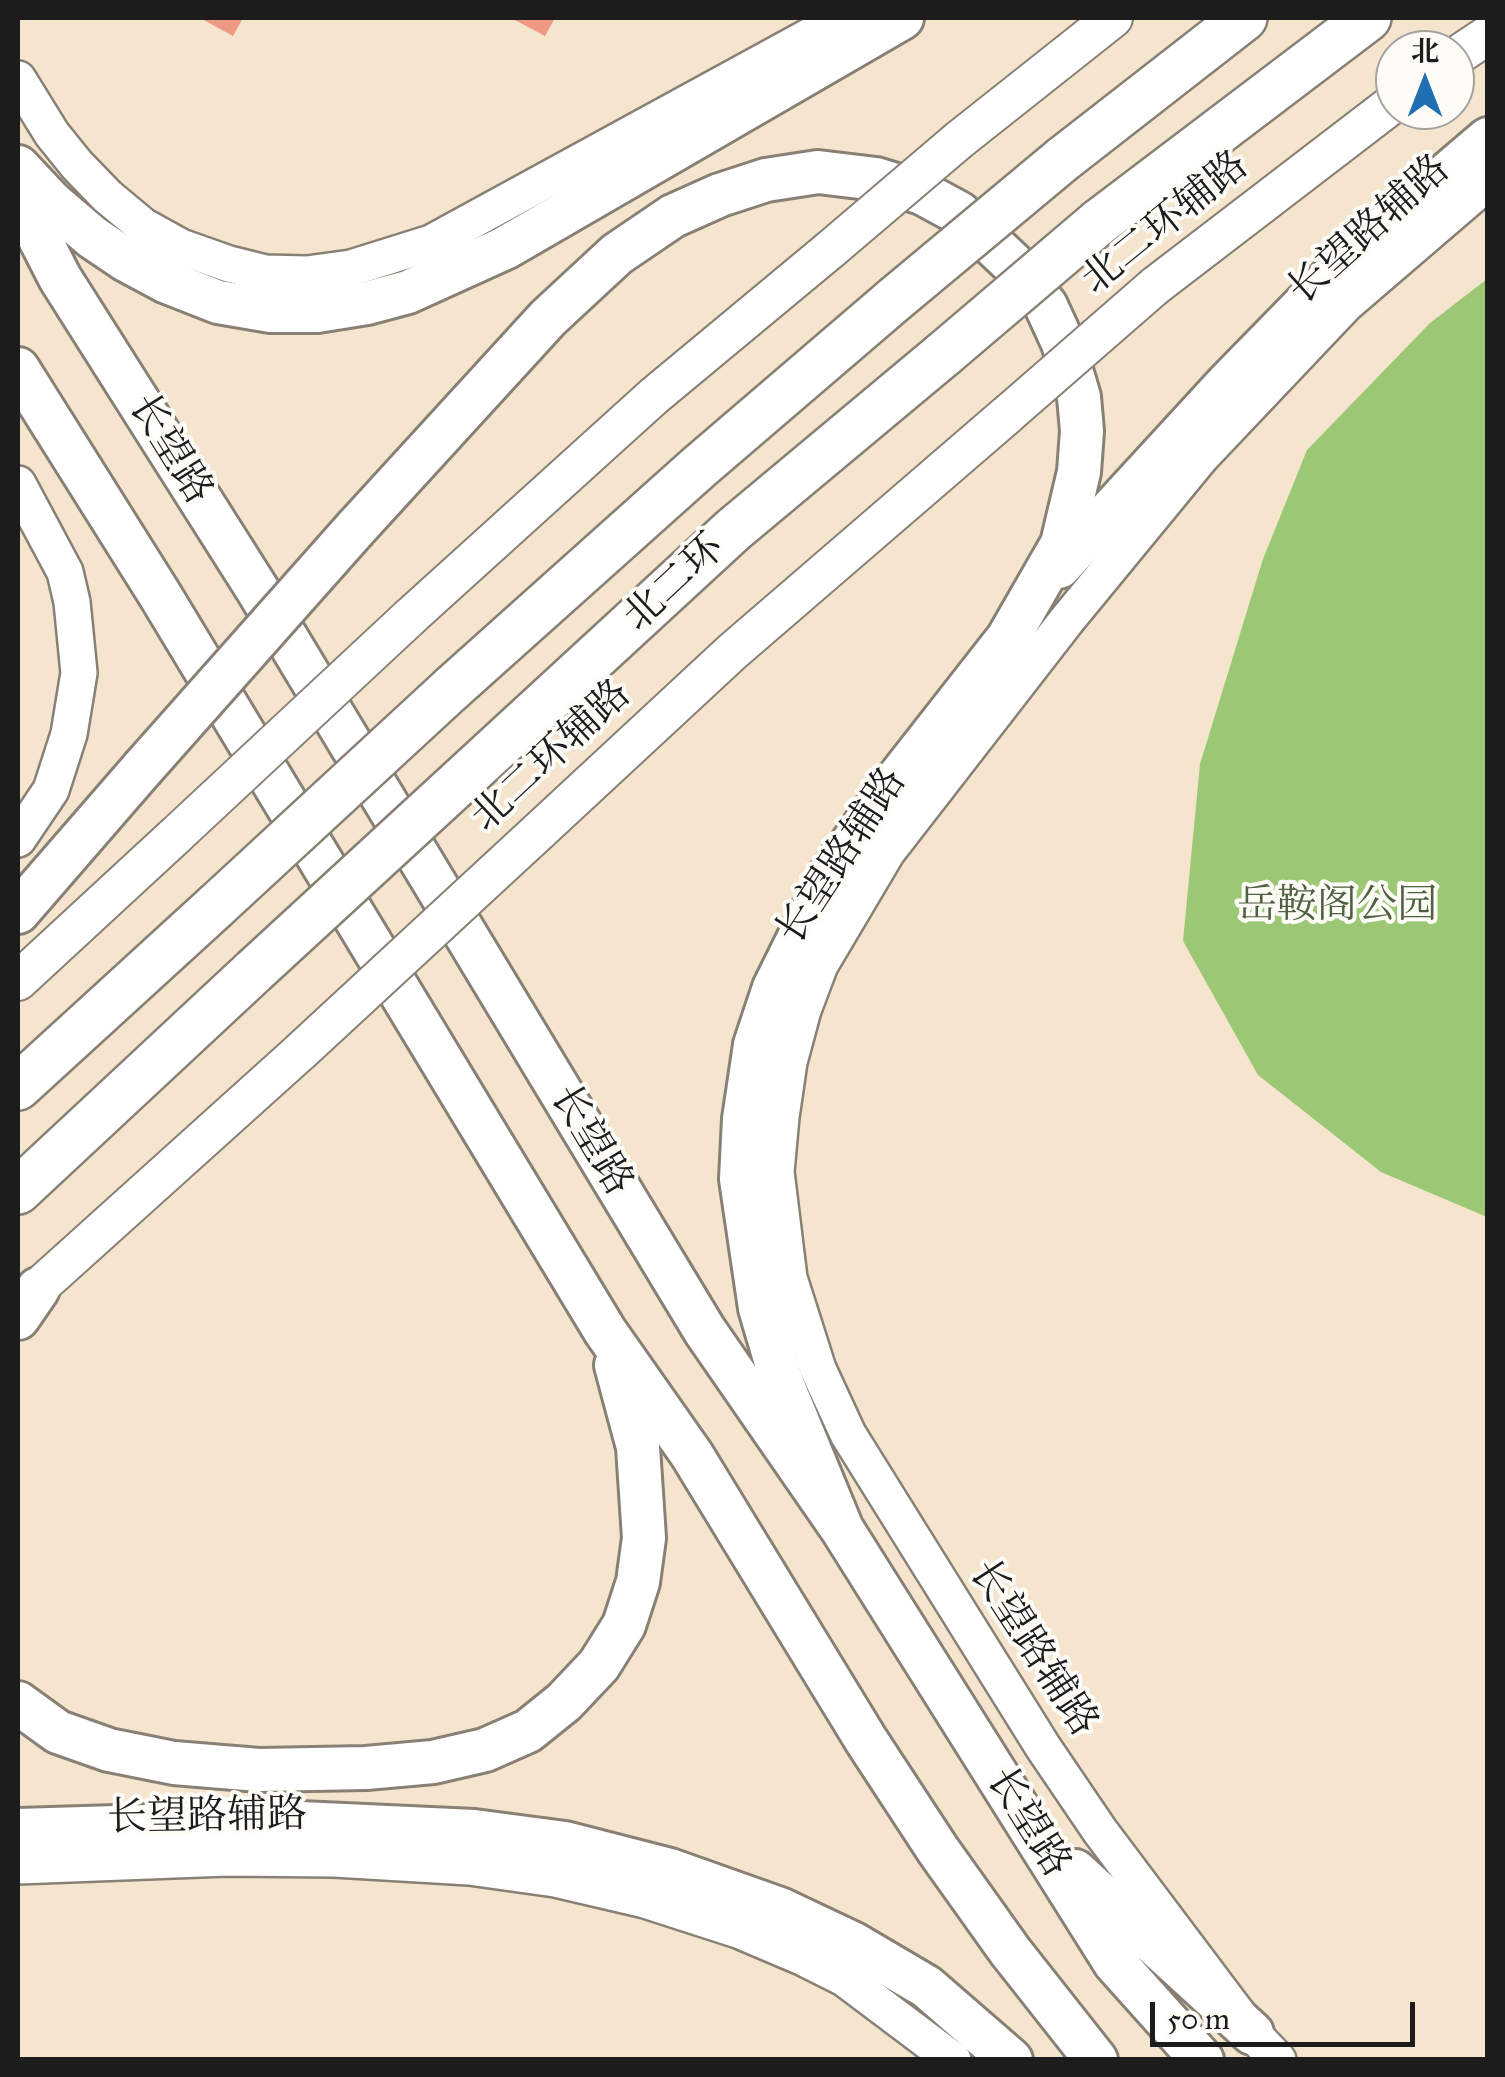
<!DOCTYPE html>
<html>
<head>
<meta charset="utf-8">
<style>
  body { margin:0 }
  #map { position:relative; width:1505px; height:2077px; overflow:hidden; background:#f6e5ce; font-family:"IM FELL Great Primer","Noto Serif SC",serif }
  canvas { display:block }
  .frame { position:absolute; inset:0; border:20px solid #1c1c1c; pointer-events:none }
  .north { position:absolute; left:1375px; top:30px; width:100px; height:100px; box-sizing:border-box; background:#fdfcf7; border:2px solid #a3a29f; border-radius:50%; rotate:0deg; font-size:28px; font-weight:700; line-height:40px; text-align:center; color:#1c1c1c }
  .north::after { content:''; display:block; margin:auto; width:35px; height:45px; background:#1f6fb2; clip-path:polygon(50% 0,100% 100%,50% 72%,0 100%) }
  .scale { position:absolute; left:1150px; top:2002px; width:265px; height:45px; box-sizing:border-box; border:5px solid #1c1c1c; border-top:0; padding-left:12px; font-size:30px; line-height:35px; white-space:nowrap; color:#1c1c1c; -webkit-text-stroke:8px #fdfcf7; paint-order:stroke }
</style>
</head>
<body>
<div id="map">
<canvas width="1505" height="2077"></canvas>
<div class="frame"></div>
<div class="north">北</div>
<div class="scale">50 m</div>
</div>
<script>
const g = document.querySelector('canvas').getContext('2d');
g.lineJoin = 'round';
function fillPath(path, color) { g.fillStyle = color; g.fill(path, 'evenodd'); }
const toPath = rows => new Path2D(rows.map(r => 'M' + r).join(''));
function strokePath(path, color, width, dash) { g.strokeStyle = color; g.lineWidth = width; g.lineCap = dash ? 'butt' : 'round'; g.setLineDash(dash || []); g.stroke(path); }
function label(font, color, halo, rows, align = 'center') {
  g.font = font + ' "IM FELL Great Primer","Noto Serif SC",serif'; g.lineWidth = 8; g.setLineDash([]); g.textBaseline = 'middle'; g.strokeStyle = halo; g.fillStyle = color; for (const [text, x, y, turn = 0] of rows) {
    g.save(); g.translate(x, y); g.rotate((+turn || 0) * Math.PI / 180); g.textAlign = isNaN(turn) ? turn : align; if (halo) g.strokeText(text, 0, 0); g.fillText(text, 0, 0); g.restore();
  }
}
const green = toPath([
  [1487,279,1487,1217,1381,1172,1258,1075,1183,941,1200,764,1263,559,1307,450,1430,323]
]);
const building = toPath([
  [200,18,243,18,233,36],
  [511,18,555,18,545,36]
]);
const tertiary = toPath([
  [18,79,52,134,77,165,107,196,143,226,181,247,229,264,265,273,307,274,351,268,431,243,843,18],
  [18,484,65,572,72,602,79,673,69,734,51,790,18,839],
  [18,1866,227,1858,334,1859,469,1867,555,1879,645,1900,738,1930,804,1958,844,1978,953,2060],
  [1278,2060,1252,2033,1100,1831,1043,1747,848,1434,818,1369,789,1278,776,1172,781,1117,789,1062,803,1010,820,965,887,852,1067,620,1201,457,1346,304,1488,182]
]);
const secondary = toPath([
  [1455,57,1488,35],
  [959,140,1113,18],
  [1155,286,1395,102],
  [411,616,654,396,831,249],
  [538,832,732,652,1008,414],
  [18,981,175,836],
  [18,1306,300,1052]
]);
const primary = toPath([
  [18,167,51,202,92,237,126,260,167,282,218,302,271,311,317,311,367,303,408,292,505,248,902,18],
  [18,196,60,278,257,589,705,1331,842,1529,1115,1963,1202,2060],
  [18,369,160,595,605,1331,692,1455,866,1740,938,1850,1010,1951,1096,2060],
  [355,529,548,318,617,254,673,216,720,195,766,180,818,172,876,179,922,193,959,213,1012,263,1046,306,1063,343,1079,397,1082,431,1079,472,1062,544,1008,638,889,790,830,875,774,988,755,1045,744,1119,741,1179,760,1308,782,1383,842,1529],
  [1059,567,1227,384,1358,250,1488,139],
  [18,912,142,769],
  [18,1318,38,1289],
  [18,1703,58,1732,109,1750,174,1763,259,1770,366,1768,433,1762,485,1750,528,1731,564,1702,599,1665,624,1625,638,1582,644,1538,638,1447,616,1365],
  [18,1830,279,1822,474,1831,565,1843,670,1870,780,1909,854,1944,927,1987,1011,2060],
  [1075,1871,1252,2033]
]);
const trunk = toPath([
  [1063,159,1244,18],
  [1099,222,1368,18],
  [451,689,699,467,895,299],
  [492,752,733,530,945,353],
  [18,1087,216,906],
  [18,1191,254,971]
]);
const secondaryBridge = toPath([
  [831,249,959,140],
  [1008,414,1155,286],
  [175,836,411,616],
  [300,1052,538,832]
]);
const primaryBridge = toPath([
  [142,769,355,529]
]);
const trunkBridge = toPath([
  [895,299,1063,159],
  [945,353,1099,222],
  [216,906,451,689],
  [254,971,492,752]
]);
const streetNames = [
  ["北二环辅路",1166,224,-39],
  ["长望路辅路",1370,231,-42],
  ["长望路",169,450,58],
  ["北二环",675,584,-43],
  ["北二环辅路",552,757,-43],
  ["长望路辅路",843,857,-57],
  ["长望路",590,1141,59],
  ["长望路辅路",1032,1649,57],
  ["长望路辅路",207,1818,-1],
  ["长望路",1027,1823,58]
];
const parkNames = [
  ["岳鞍阁公园",1337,907]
];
fillPath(green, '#9cc875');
fillPath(building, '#ee9985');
strokePath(tertiary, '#898075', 40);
strokePath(secondary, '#898075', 42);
strokePath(primary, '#898075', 48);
strokePath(trunk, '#898075', 50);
strokePath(tertiary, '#fff', 35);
strokePath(secondary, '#fff', 38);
strokePath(primary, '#fff', 42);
strokePath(trunk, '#fff', 45);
strokePath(secondaryBridge, '#898075', 42, []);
strokePath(primaryBridge, '#898075', 48, []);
strokePath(trunkBridge, '#898075', 50, []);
strokePath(secondaryBridge, '#fff', 38);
strokePath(primaryBridge, '#fff', 42);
strokePath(trunkBridge, '#fff', 45);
label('40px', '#1c1c1c', '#fdfcf7', streetNames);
label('40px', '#4f6140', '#fdfcf7', parkNames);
</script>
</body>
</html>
